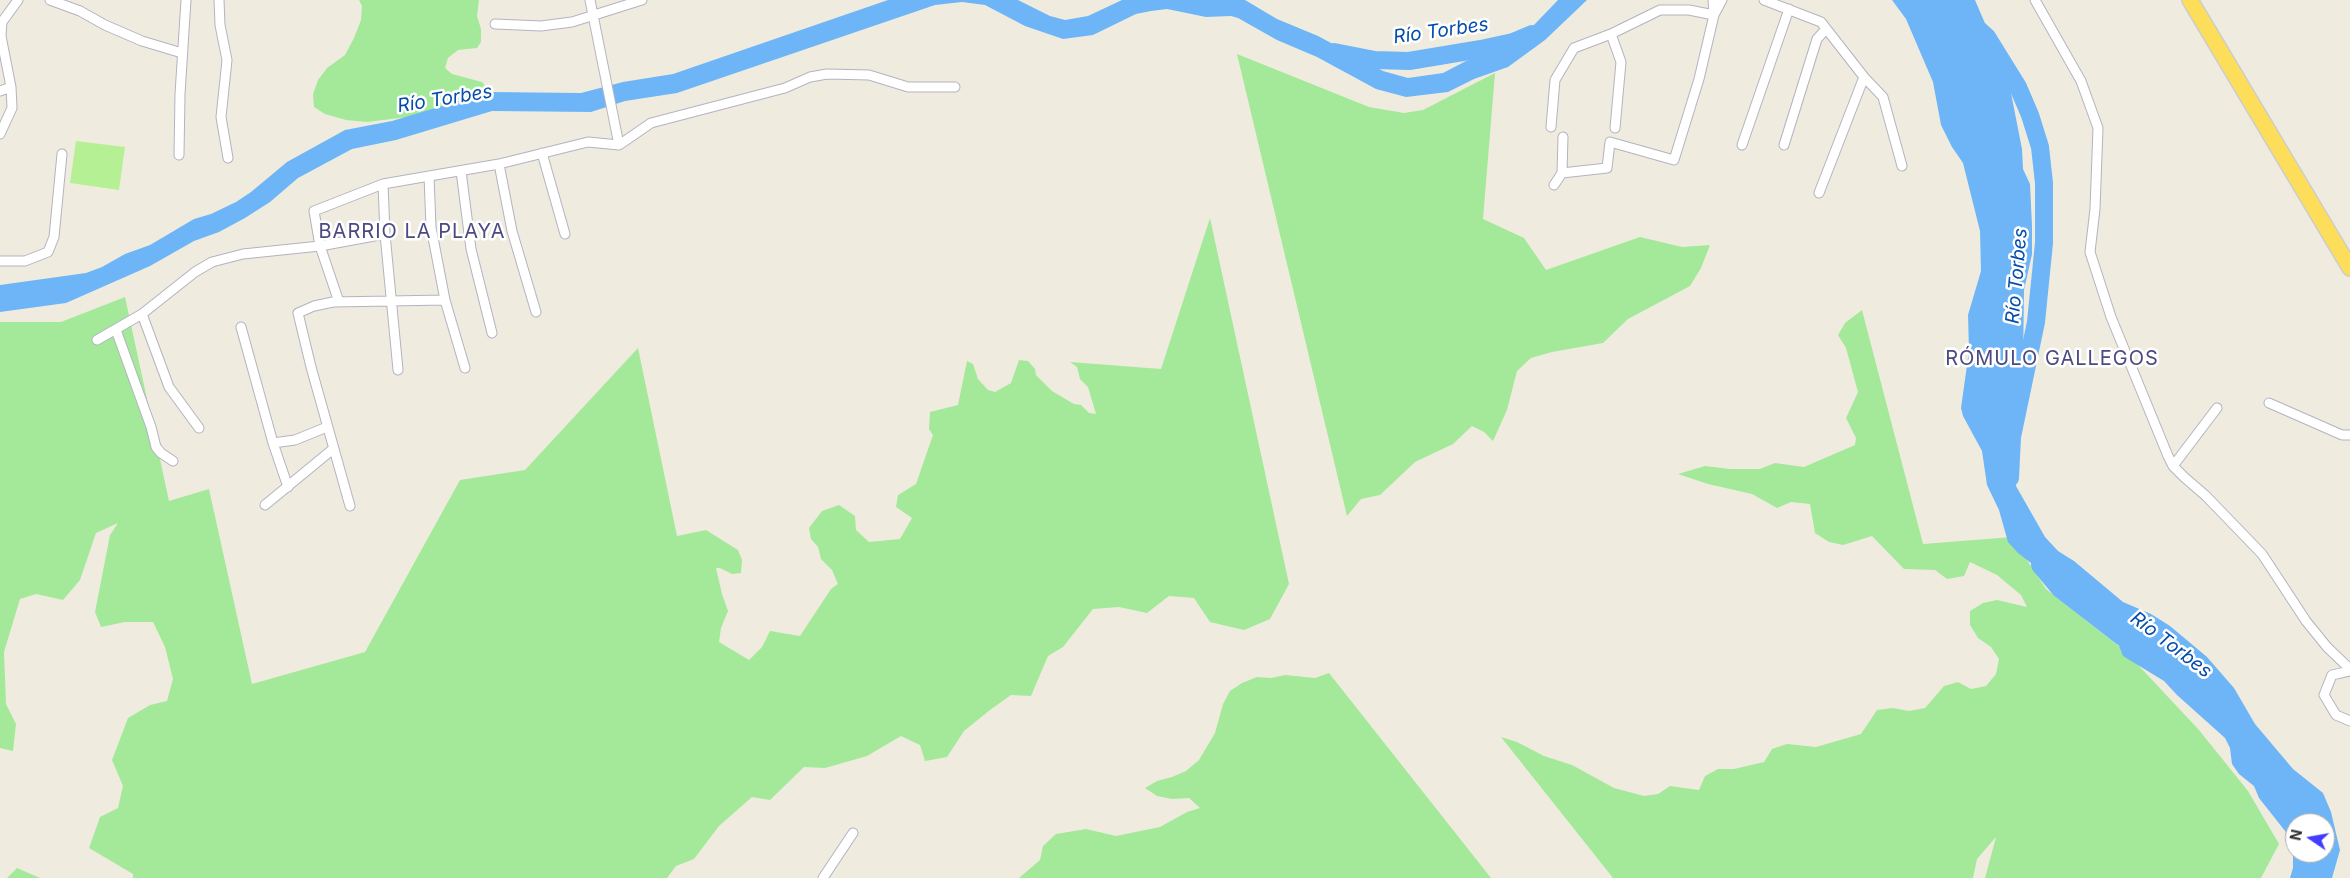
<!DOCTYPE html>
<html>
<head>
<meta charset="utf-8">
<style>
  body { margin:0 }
  #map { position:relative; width:2350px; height:878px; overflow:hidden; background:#efecdf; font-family:Inter,sans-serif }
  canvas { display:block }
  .north { position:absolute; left:2285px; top:813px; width:50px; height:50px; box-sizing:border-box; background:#fff; border:1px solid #ababab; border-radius:50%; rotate:282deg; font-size:14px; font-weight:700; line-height:20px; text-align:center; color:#2d2d2d }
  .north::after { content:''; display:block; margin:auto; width:18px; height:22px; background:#423dff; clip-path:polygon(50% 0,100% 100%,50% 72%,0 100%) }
</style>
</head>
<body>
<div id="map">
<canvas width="2350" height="878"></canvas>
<div class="north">N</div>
</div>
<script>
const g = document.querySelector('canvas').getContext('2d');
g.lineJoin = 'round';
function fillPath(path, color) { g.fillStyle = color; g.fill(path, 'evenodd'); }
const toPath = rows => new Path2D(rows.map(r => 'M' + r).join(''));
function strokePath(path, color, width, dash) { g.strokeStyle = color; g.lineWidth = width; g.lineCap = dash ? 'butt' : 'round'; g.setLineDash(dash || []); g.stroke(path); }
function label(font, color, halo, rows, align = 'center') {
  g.font = font + ' Inter,sans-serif'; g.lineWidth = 5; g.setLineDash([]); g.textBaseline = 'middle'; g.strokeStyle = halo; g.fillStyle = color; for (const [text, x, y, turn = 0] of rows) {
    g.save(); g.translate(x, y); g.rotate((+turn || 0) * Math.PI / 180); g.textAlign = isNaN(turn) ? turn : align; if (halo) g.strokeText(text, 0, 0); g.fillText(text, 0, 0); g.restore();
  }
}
const green = toPath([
  [359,0,479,0,477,16,481,29,481,42,477,48,458,50,448,58,445,68,452,74,482,82,491,93,432,114,367,122,346,120,325,114,314,107,313,94,318,80,327,68,345,55,354,38,361,20,362,6],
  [1237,54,1369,107,1404,113,1423,110,1495,73,1483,219,1524,238,1546,270,1640,237,1682,247,1710,245,1701,268,1690,286,1628,319,1603,343,1552,352,1531,358,1517,371,1507,410,1493,441,1484,432,1472,426,1453,444,1415,462,1380,495,1361,499,1347,516],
  [1210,218,1289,584,1270,619,1244,630,1210,622,1194,598,1169,596,1147,613,1119,607,1093,609,1063,647,1048,656,1031,696,1011,695,990,710,964,731,947,757,925,761,920,745,901,736,867,756,825,768,804,767,770,800,752,797,719,826,694,859,676,866,667,878,133,878,133,874,89,848,100,817,118,808,123,786,112,760,128,718,150,705,167,701,173,679,165,647,153,622,125,622,101,627,95,612,110,535,118,523,96,533,80,580,63,600,36,594,20,599,4,652,6,704,16,724,13,751,0,748,0,322,61,322,125,297,169,501,209,489,252,684,365,652,460,480,525,470,638,348,677,536,706,530,738,550,742,560,741,573,732,574,720,568,716,568,722,594,728,611,721,628,719,642,749,660,762,647,770,631,800,636,831,589,838,584,832,570,821,559,818,547,811,539,809,528,822,511,839,505,855,516,856,530,869,542,900,539,912,518,896,507,898,495,916,484,933,435,929,429,930,412,958,405,967,361,973,364,978,379,988,390,995,392,1011,383,1019,360,1028,361,1035,369,1036,375,1052,391,1074,404,1081,405,1089,413,1096,414,1088,387,1080,379,1077,367,1070,362,1161,369],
  [1862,310,1923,544,2012,537,2046,589,2125,651,2199,730,2248,791,2279,844,2261,878,1985,878,1996,837,1977,859,1973,878,1613,878,1501,737,1517,742,1544,756,1572,765,1614,788,1644,796,1658,794,1670,786,1699,790,1705,776,1718,769,1734,769,1764,762,1772,749,1787,744,1816,747,1861,734,1877,710,1893,708,1909,711,1925,708,1944,686,1958,682,1971,689,1986,686,1996,674,1999,659,1991,647,1978,638,1970,625,1970,611,1983,603,1997,600,2027,607,2021,595,1997,575,1970,562,1964,576,1947,579,1935,570,1904,569,1872,536,1843,545,1829,542,1815,533,1810,504,1791,502,1777,508,1752,494,1708,484,1678,474,1705,466,1730,469,1760,469,1775,463,1804,467,1855,445,1856,438,1846,418,1858,392,1846,348,1838,335,1845,323],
  [1329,673,1491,878,1019,878,1040,860,1043,846,1056,834,1086,829,1116,836,1160,827,1187,812,1200,808,1189,798,1172,799,1157,796,1145,788,1157,781,1172,777,1186,771,1199,760,1215,733,1223,704,1230,691,1242,683,1257,677,1271,678,1285,675,1315,678],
  [17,868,40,878,7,878]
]);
const pitch = toPath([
  [76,141,125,147,119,190,70,183]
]);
const water = toPath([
  [888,0,1018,0,1050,16,1065,20,1088,16,1122,0,1245,0,1277,19,1318,36,1383,71,1408,78,1443,73,1466,61,1498,50,1533,26,1558,0,1587,0,1545,40,1508,67,1474,79,1448,92,1406,97,1376,89,1317,57,1277,40,1238,18,1231,16,1206,17,1167,9,1151,11,1136,14,1093,35,1063,39,1025,26,985,5,962,2,935,5,677,93,625,101,591,112,492,111,396,140,352,149,298,178,270,202,245,218,219,232,194,241,150,266,66,303,0,312,0,285,86,273,102,267,125,254,150,245,194,219,211,214,236,202,251,192,287,162,345,130,392,121,489,92,581,93,623,82,673,74],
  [1892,0,1975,0,1990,35,2000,70,2010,88,2022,149,2023,169,2030,184,2032,226,2032,254,2024,290,2023,364,2014,405,2010,438,2012,471,2016,486,2045,537,2058,551,2074,561,2123,602,2151,614,2170,626,2207,657,2234,688,2255,724,2293,769,2323,793,2331,812,2340,850,2332,878,2290,878,2293,868,2293,856,2289,836,2259,798,2254,786,2239,774,2232,764,2230,748,2225,738,2177,695,2164,681,2123,656,2118,643,2104,624,2077,607,2049,577,2018,553,2008,542,1999,510,1987,485,1982,451,1963,416,1961,408,1969,351,1968,315,1981,271,1980,231,1963,163,1952,147,1941,125,1933,82,1906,19],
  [2295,823,2325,823,2325,853,2295,853]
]);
const river = toPath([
  [1940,0,1959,12,1987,37,2018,87,2030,115,2040,147,2044,183,2044,243,2036,322,2012,437,2010,478],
  [1334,52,1375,60,1409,61,1481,49,1513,42,1532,34],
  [2040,565,2060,589,2122,637]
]);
const minor = toPath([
  [50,0,80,11,105,25,142,41,182,53],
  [219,0,220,25,227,60,221,117,228,158],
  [590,0,619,145],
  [1764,0,1821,22,1864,77,1883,97,1902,166],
  [2035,0,2081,81,2098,128,2095,209,2090,252,2111,317,2168,456,2173,466,2184,477,2206,496,2262,554,2306,621,2327,647,2350,669],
  [495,24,541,26,572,22,642,0],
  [1611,34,1621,62,1615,128],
  [0,91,11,87],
  [1551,127,1555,80,1574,48,1611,34,1660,10,1689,10,1714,15,1713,0],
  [0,134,12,108,11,87,1,36,2,22,18,0],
  [1742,145,1789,9],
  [1784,145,1817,39,1826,29],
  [542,153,565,234],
  [179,155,180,94,186,0],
  [499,164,512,231,536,312],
  [461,171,471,249,492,333],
  [1562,173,1607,168,1610,142,1674,160,1699,79,1714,15,1722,0],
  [429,176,431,227,445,300,465,368],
  [383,184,385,234,398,370],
  [1554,185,1562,173,1563,137],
  [1819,193,1864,77],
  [0,261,25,261,48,252,54,237,62,154],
  [339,302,320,246,314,211,383,184,499,164,588,142,619,145,651,123,785,88,810,77,827,74,869,75,908,87,955,87],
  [142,314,169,387,199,428],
  [241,327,273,443,288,487],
  [116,330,151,427,156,447,161,453,173,461],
  [97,340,142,314,195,272,212,262,243,254,320,246,385,234],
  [2269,403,2342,435,2350,435],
  [273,443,295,440,327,427],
  [2173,466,2217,408],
  [265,505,333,449],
  [350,506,311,367,298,313,314,306,333,302,445,300],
  [2350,671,2332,675,2324,695,2336,715,2350,721],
  [823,878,853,833]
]);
const trunk = toPath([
  [2190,0,2350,268]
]);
const waterNames = [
  ["Río Torbes",1441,31,-8],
  ["Río Torbes",445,99,-9],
  ["Río Torbes",2017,276,-85],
  ["Río Torbes",2171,645,37]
];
const quarterNames = [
  ["BARRIO LA PLAYA",412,232],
  ["RÓMULO GALLEGOS",2052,359]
];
fillPath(green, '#a3e999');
fillPath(pitch, '#b5f194');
fillPath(water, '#6db5f7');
strokePath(river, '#6db5f7', 18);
strokePath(minor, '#b3b3c1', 11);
strokePath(trunk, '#cdcdcd', 18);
strokePath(minor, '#fff', 9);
strokePath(trunk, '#fcde5a', 15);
label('italic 19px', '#044dab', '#fff', waterNames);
g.letterSpacing = '1px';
label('20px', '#4c4a82', '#fff', quarterNames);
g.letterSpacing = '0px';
</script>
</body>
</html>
